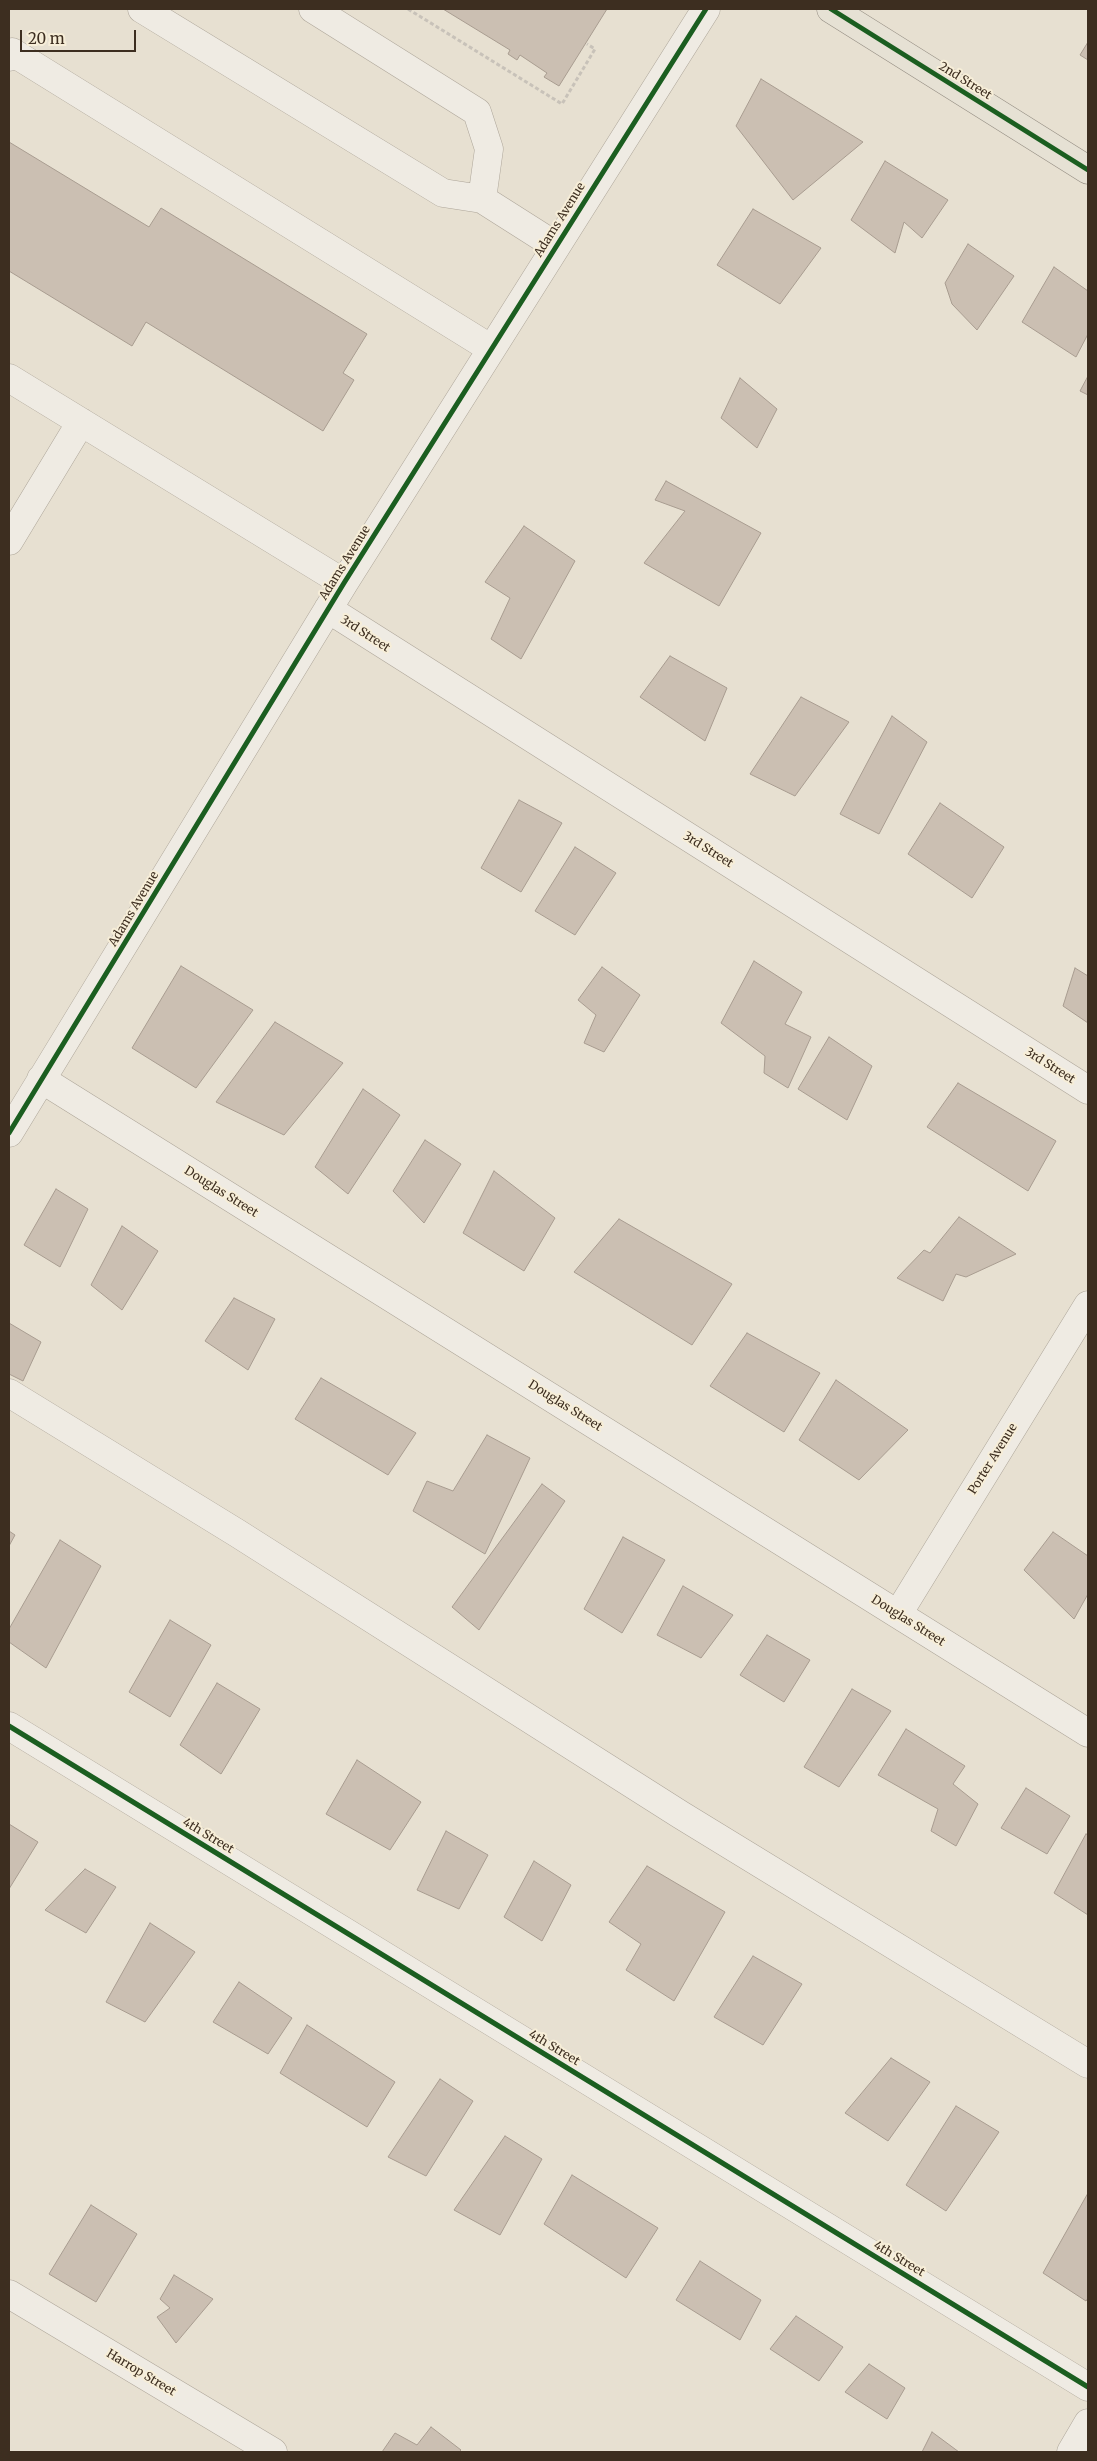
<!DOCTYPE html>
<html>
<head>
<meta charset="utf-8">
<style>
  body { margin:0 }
  #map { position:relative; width:1097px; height:2461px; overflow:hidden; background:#e7e0d1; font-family:Merriweather,serif }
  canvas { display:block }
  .frame { position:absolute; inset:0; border:10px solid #3d2e20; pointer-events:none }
  .scale { position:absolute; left:20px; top:30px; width:116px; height:22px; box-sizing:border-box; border:2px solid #3d2e20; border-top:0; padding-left:6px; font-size:15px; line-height:18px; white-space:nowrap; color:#3d2e20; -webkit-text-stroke:4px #f7eed8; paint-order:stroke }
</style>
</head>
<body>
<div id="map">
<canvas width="1097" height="2461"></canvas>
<div class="frame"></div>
<div class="scale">20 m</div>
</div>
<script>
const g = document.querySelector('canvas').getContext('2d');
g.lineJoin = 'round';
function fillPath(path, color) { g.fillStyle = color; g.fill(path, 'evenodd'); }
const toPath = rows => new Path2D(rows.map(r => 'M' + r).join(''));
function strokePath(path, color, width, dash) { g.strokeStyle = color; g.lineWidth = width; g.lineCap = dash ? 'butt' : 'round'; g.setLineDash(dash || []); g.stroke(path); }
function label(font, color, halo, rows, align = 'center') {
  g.font = font + ' Merriweather,serif'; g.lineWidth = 4; g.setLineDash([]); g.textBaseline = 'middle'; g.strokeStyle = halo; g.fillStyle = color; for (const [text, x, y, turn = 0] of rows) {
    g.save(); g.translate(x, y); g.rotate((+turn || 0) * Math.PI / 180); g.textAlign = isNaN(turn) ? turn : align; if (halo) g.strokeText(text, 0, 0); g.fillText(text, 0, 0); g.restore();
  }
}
const building = toPath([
  [443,9,607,9,559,86,544,77,547,73,520,55,517,60,508,54,510,50,443,9],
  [1088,42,1088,60,1080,55,1088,42],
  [761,79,863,142,793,200,736,126,761,79],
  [9,142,149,227,161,208,367,334,343,373,354,380,323,431,146,322,132,346,9,271,9,142],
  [885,161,948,200,922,238,904,222,895,253,851,220,885,161],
  [753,209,821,248,780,304,717,265,753,209],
  [968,244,1014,276,977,330,952,304,945,283,968,244],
  [1054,267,1088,291,1088,334,1076,357,1022,322,1054,267],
  [1088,376,1088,395,1080,391,1088,376],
  [740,378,777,409,757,448,721,418,740,378],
  [666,481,761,533,719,606,644,563,685,511,655,500,666,481],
  [524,526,575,561,521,659,491,639,510,598,485,582,524,526],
  [670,656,727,688,705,741,640,697,670,656],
  [801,697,849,722,795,796,750,774,801,697],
  [892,716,927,742,879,834,840,814,892,716],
  [519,800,562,823,521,892,481,868,519,800],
  [940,803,1004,847,972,898,908,854,940,803],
  [575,847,616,873,575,935,535,911,575,847],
  [754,961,802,992,785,1024,811,1037,788,1088,764,1073,765,1056,721,1023,754,961],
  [181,966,253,1010,196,1088,132,1048,181,966],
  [602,967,640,995,604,1052,584,1043,596,1015,578,1000,602,967],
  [1075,968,1088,976,1088,1023,1063,1006,1075,968],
  [275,1022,343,1063,284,1135,216,1102,275,1022],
  [829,1037,872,1066,847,1120,798,1089,829,1037],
  [958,1083,1056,1141,1028,1191,927,1127,958,1083],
  [363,1089,400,1115,348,1194,315,1167,363,1089],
  [425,1140,461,1164,424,1223,393,1191,425,1140],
  [494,1171,555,1218,524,1271,463,1233,494,1171],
  [56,1189,88,1209,60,1267,24,1245,56,1189],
  [959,1217,1016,1254,966,1277,956,1274,943,1301,897,1278,924,1250,930,1253,959,1217],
  [619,1219,732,1284,692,1345,574,1272,619,1219],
  [122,1226,158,1251,122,1310,91,1285,122,1226],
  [234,1298,275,1319,248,1370,205,1341,234,1298],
  [9,1323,41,1342,23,1381,9,1374,9,1323],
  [747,1333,820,1373,784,1432,710,1386,747,1333],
  [321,1378,416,1433,388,1475,295,1419,321,1378],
  [836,1380,908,1430,859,1480,799,1440,836,1380],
  [487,1435,530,1458,485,1554,413,1511,427,1481,453,1491,487,1435],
  [542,1484,565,1501,479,1630,452,1607,542,1484],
  [9,1531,15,1535,9,1546,9,1531],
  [1053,1532,1088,1556,1088,1594,1074,1619,1024,1570,1053,1532],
  [623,1537,665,1560,622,1633,584,1609,623,1537],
  [60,1540,101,1566,46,1668,9,1642,9,1629,60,1540],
  [683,1586,733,1615,701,1658,657,1635,683,1586],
  [170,1620,211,1645,170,1717,129,1692,170,1620],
  [767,1635,810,1660,784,1702,740,1675,767,1635],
  [217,1683,260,1709,221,1774,180,1745,217,1683],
  [852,1689,891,1711,839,1787,804,1767,852,1689],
  [906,1729,965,1766,953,1784,978,1804,956,1846,931,1831,938,1809,878,1775,906,1729],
  [357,1760,421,1802,390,1850,326,1814,357,1760],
  [1026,1788,1070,1816,1047,1854,1001,1828,1026,1788],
  [9,1824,38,1842,9,1889,9,1824],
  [446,1831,488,1855,459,1909,417,1890,446,1831],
  [1086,1834,1088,1835,1088,1915,1054,1893,1086,1834],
  [534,1861,571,1885,542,1941,504,1917,534,1861],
  [647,1866,725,1912,674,2001,626,1970,641,1944,609,1922,647,1866],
  [85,1869,116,1887,86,1933,45,1910,85,1869],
  [150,1923,195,1952,145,2022,106,2002,150,1923],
  [753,1956,802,1984,763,2045,714,2017,753,1956],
  [239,1982,292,2018,268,2054,213,2022,239,1982],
  [307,2025,395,2082,367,2127,280,2073,307,2025],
  [891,2058,930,2082,888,2141,845,2113,891,2058],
  [440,2079,473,2101,426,2176,388,2157,440,2079],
  [956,2106,999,2132,946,2211,906,2185,956,2106],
  [505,2136,542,2159,500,2235,454,2210,505,2136],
  [572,2175,658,2228,626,2278,544,2224,572,2175],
  [1088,2193,1088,2298,1086,2301,1043,2273,1088,2193],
  [91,2205,137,2234,96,2302,49,2274,91,2205],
  [700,2261,761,2300,740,2340,676,2300,700,2261],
  [174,2275,213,2299,176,2343,157,2317,170,2308,160,2299,174,2275],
  [796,2316,843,2347,819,2381,770,2349,796,2316],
  [869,2364,905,2388,887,2419,845,2392,869,2364],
  [431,2427,461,2450,459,2452,382,2452,395,2433,417,2445,431,2427],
  [932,2432,959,2452,922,2452,932,2432]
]);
const path = toPath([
  [408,9,562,104,595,49,587,44]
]);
const minor = toPath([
  [142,9,443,193,482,199,489,149,477,112,313,9],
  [9,57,12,52,490,348],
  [482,199,556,246],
  [9,378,344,583],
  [9,541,81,422],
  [328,609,1088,1090],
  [41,1079,1088,1733],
  [9,1133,344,583,706,9],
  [9,1393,237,1533,681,1815,1088,2064],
  [898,1614,1088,1305],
  [9,1726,1088,2387],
  [9,2294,273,2452],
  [1071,2452,1088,2423]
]);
const major = toPath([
  [831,9,1088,170]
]);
const cycleway = toPath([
  [831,9,1088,170],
  [9,1133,344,583,706,9],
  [9,1726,1088,2387]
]);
const streetNames = [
  ["2nd Street",965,81,32],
  ["Adams Avenue",560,220,-58],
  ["Adams Avenue",345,563,-58],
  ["3rd Street",365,634,33],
  ["3rd Street",708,850,32],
  ["Adams Avenue",134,909,-59],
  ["3rd Street",1050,1066,32],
  ["Douglas Street",221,1192,32],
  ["Douglas Street",565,1406,32],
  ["Porter Avenue",993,1459,-58],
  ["Douglas Street",908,1621,32],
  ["4th Street",208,1836,31],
  ["4th Street",554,2048,31],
  ["4th Street",899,2259,31],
  ["Harrop Street",141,2373,31]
];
fillPath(building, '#cbbfb2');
strokePath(building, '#a89c90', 1);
strokePath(minor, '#ada599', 29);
strokePath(major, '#928b80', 29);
strokePath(path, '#c8c2b9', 3, [4, 2.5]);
strokePath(minor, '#efebe3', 28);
strokePath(major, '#e6e1d4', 28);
strokePath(cycleway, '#1b5e20', 5);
label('12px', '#3d2e20', '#f7eed8', streetNames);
</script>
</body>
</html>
